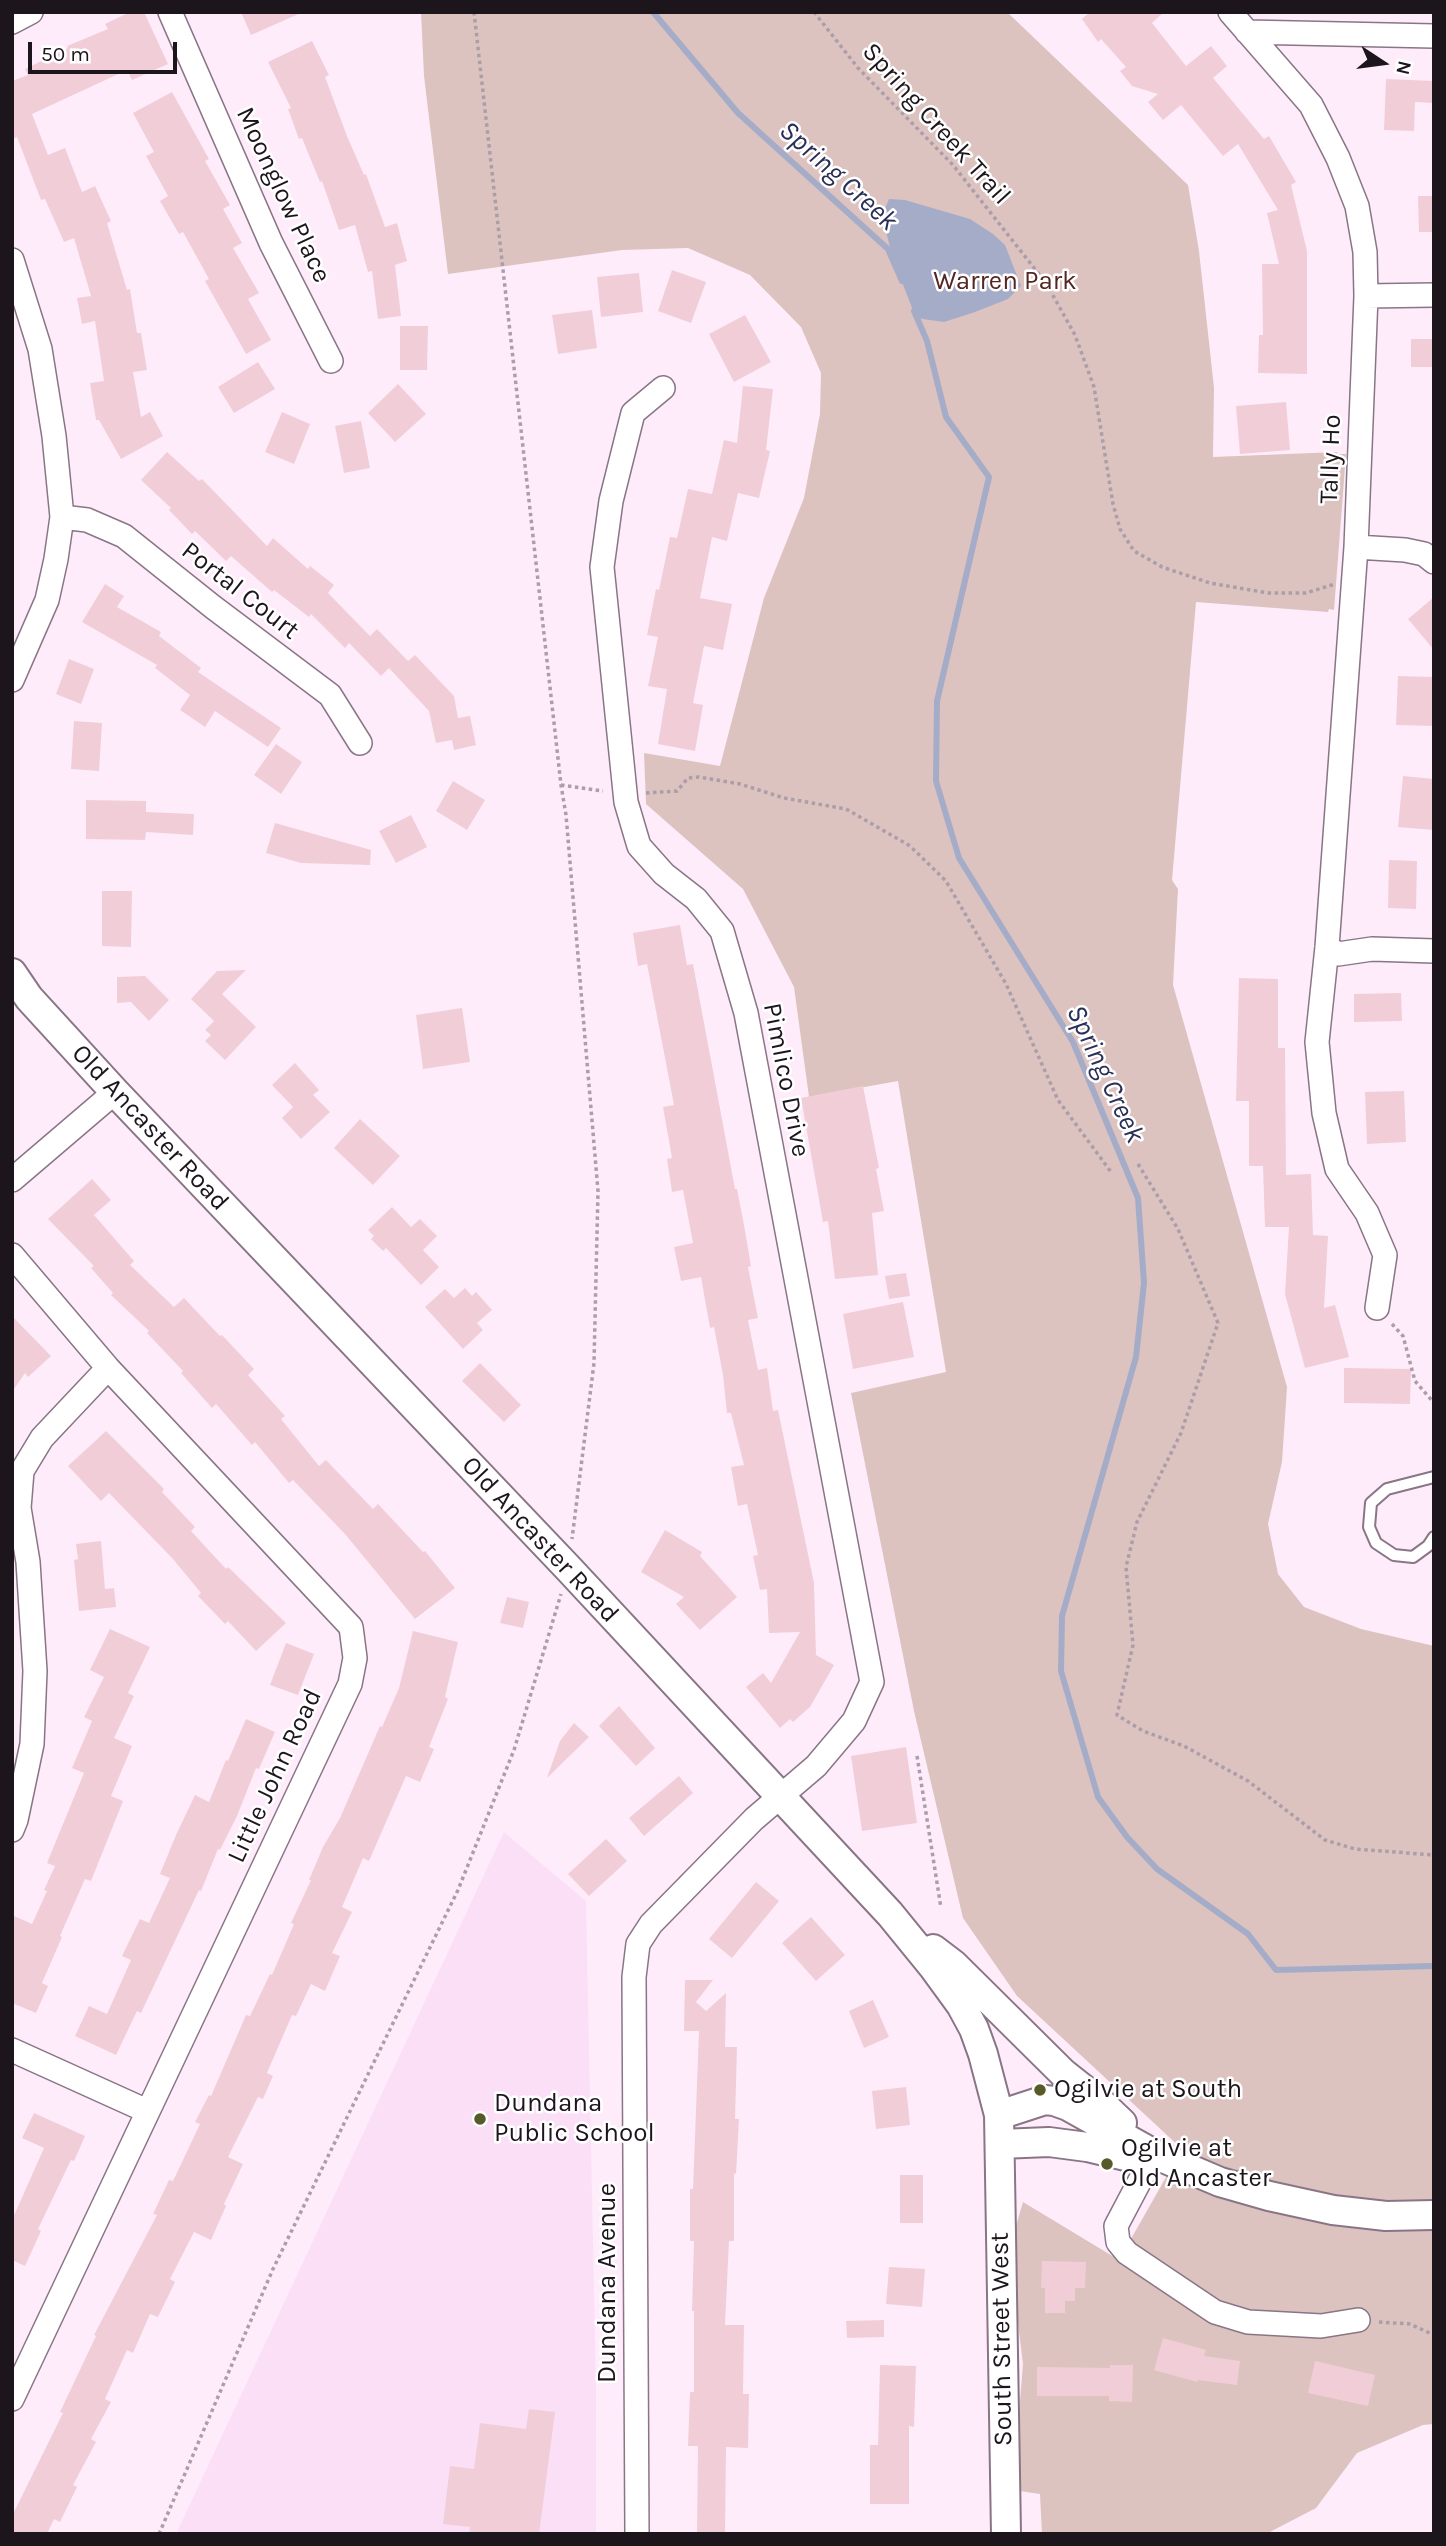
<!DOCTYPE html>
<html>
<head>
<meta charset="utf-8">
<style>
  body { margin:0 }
  #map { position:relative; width:1446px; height:2546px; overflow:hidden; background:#feecfb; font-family:Karla,sans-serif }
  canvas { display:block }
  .frame { position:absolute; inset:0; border:14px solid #1d151c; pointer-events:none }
  .north { position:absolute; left:1348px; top:28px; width:70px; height:70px; -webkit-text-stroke:5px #fff; paint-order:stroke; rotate:103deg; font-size:19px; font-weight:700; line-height:28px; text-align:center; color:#1d151c }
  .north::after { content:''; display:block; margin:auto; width:24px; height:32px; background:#1d151c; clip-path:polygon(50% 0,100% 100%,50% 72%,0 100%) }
  .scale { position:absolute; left:28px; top:42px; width:149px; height:32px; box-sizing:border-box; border:4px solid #1d151c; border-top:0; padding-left:9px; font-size:21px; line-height:24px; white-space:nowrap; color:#1d151c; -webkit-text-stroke:5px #fff; paint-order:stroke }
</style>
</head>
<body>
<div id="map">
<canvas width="1446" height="2546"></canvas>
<div class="frame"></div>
<div class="north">N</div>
<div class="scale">50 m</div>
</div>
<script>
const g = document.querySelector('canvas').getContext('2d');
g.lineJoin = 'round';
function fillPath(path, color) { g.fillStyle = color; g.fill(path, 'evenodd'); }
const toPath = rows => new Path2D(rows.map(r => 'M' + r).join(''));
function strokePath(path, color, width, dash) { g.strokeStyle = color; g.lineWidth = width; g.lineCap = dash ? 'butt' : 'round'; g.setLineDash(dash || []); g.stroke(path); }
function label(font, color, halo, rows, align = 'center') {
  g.font = font + ' Karla,sans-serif'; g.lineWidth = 5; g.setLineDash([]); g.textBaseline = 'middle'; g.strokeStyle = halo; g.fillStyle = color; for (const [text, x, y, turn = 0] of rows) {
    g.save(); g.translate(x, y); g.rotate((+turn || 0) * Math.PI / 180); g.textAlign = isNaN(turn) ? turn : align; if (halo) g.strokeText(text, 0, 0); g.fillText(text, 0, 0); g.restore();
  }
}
const built = toPath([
  [504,1832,586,1901,596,2387,596,2534,176,2534]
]);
const green = toPath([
  [421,12,1007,12,1188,185,1199,251,1214,388,1213,457,1337,452,1338,454,1346,454,1334,610,1329,609,1328,612,1196,602,1172,880,1178,889,1173,985,1287,1387,1282,1462,1268,1524,1278,1574,1304,1607,1361,1629,1434,1646,1434,2424,1423,2425,1357,2453,1316,2508,1266,2534,1042,2534,1040,2494,1013,2490,1023,2364,1009,2250,1023,2202,1119,2260,1182,2149,1017,1996,963,1918,914,1711,851,1393,946,1372,898,1081,809,1097,794,987,743,889,646,804,644,753,720,766,764,598,804,498,820,414,821,373,801,327,750,275,688,248,622,250,448,274,424,76]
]);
const water = toPath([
  [889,199,905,200,970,219,993,234,1005,245,1021,286,1008,299,975,312,944,322,916,318,893,259,882,216]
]);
const stream = toPath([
  [653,12,738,113,888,249,902,281],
  [914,311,927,341,946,417,989,477,937,701,936,781,959,858,1073,1042,1138,1198,1144,1283,1136,1357,1062,1616,1061,1671,1098,1797,1127,1837,1157,1869,1248,1934,1276,1970,1434,1966]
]);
const building = toPath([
  [130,12,144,12,168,64,132,80,127,70,32,114,48,155,65,148,82,192,95,186,111,221,107,223,127,290,130,289,137,333,141,333,147,370,133,372,141,417,150,412,163,436,121,459,99,420,96,420,90,383,104,381,95,321,82,324,77,298,91,296,74,238,64,242,45,199,41,200,17,137,12,139,12,81,28,75,25,69,68,48,67,46,108,29,105,24],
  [241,12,303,12,251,35],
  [1090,12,1164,12,1152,23,1186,66,1211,46,1227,66,1213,78,1264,139,1269,136,1296,182,1291,185,1307,251,1307,374,1258,373,1259,335,1263,335,1262,264,1279,264,1267,213,1278,210,1238,144,1223,156,1181,105,1163,120,1148,102,1158,94,1132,86,1120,71,1126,67,1101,39,1098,42,1082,19],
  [312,41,329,75,325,77,347,136,364,175,366,174,385,227,397,223,407,261,395,265,401,316,378,319,372,271,368,272,355,225,339,230,322,181,320,182,302,138,299,139,288,109,291,108,268,62],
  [1386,79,1434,81,1434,103,1415,102,1414,131,1384,130],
  [172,92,209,159,205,161,230,205,223,209,242,243,233,248,259,293,248,299,271,340,246,354,205,281,209,279,183,232,179,234,160,201,168,196,146,156,154,152,133,113],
  [1418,196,1434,196,1434,232,1419,232],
  [672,270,706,282,691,323,658,311],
  [639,273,643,312,601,317,597,277],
  [592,310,597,348,558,354,552,315],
  [745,315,771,362,734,382,709,334],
  [400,326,428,326,427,370,400,370],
  [1411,339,1434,339,1434,367,1411,367],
  [258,362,275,389,234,413,218,387],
  [398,384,426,414,395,442,368,413],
  [743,386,773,389,766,450,770,451,759,498,738,493,727,541,712,537,700,598,732,604,723,650,704,646,693,703,703,705,695,751,658,744,667,689,648,686,658,637,647,635,656,589,659,590,670,537,677,538,688,489,712,494,724,440,737,443],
  [1286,402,1290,450,1240,454,1236,406],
  [282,412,310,424,294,464,265,452],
  [361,421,370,468,344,473,335,426],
  [167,452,199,481,202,479,267,546,273,538,308,569,310,566,334,585,328,593,370,636,377,629,408,661,415,655,454,696,458,718,470,716,476,745,454,750,452,740,436,743,429,711,389,668,381,676,349,643,345,648,311,614,309,617,274,590,272,592,231,556,226,561,195,531,192,534,169,510,171,508,141,480],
  [105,584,124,596,117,607,161,632,159,636,201,668,198,672,281,728,268,747,215,711,205,727,180,710,190,695,155,668,157,665,82,622],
  [1434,597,1434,650,1408,619],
  [69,659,94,669,81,704,56,694],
  [1398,676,1434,677,1434,726,1396,725],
  [74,721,102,723,99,771,71,769],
  [276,744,302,762,281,794,254,775],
  [1403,776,1434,779,1434,830,1398,827],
  [453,781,485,800,467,830,436,811],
  [86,800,146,801,146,812,194,814,193,835,146,832,145,840,86,839],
  [411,815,427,847,396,863,379,831],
  [275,823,371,850,370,865,301,863,266,853],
  [1389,860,1417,861,1416,909,1388,908],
  [102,891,132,891,131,947,102,946],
  [680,925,687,965,693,964,735,1189,737,1189,744,1225,751,1266,748,1267,758,1318,748,1320,758,1370,767,1368,773,1411,778,1410,814,1583,816,1655,834,1665,810,1707,793,1722,790,1719,780,1728,746,1687,763,1673,771,1683,800,1632,769,1633,767,1589,760,1590,753,1556,758,1555,747,1504,738,1506,731,1467,744,1465,731,1413,727,1413,723,1375,714,1327,710,1328,701,1277,681,1281,674,1247,693,1243,683,1190,672,1192,667,1159,672,1158,663,1107,674,1105,647,964,638,966,633,933],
  [246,970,222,994,256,1027,225,1060,205,1041,211,1035,205,1030,214,1021,191,999,217,971],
  [145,976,169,1000,149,1021,131,1002,117,1003,117,977],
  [1239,978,1278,979,1278,1048,1285,1048,1286,1175,1311,1174,1313,1235,1328,1236,1324,1308,1335,1305,1349,1357,1305,1368,1285,1294,1289,1227,1265,1227,1263,1166,1249,1166,1249,1101,1236,1101],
  [1401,993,1402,1021,1354,1022,1354,994],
  [462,1008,470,1062,423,1069,416,1015],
  [295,1063,319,1090,313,1095,330,1112,301,1139,282,1118,293,1107,272,1085],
  [863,1086,879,1168,876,1169,884,1211,872,1213,878,1275,835,1279,828,1221,823,1222,801,1098],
  [1404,1091,1406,1142,1367,1144,1365,1092],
  [360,1119,400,1156,373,1185,334,1148],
  [92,1179,111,1200,94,1215,134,1261,130,1265,174,1307,184,1298,220,1336,222,1335,254,1369,248,1375,285,1416,281,1419,319,1466,326,1460,373,1509,378,1504,423,1552,425,1551,455,1588,415,1619,345,1534,293,1480,289,1483,255,1442,252,1445,216,1404,212,1408,181,1373,183,1371,147,1333,149,1331,111,1295,113,1293,91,1268,94,1266,48,1219],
  [392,1207,411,1227,420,1219,437,1236,423,1250,439,1267,421,1285,386,1248,383,1251,371,1239,374,1236,368,1230],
  [906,1273,910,1296,889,1299,885,1276],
  [465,1288,472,1296,476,1292,492,1310,477,1323,483,1330,463,1349,425,1307,445,1289,454,1298],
  [903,1302,914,1357,853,1369,843,1314],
  [12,1316,51,1356,28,1377,25,1373,12,1392],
  [480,1363,521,1405,504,1422,462,1381],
  [1344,1368,1411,1369,1410,1404,1344,1403],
  [106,1431,164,1489,162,1492,195,1527,191,1531,226,1569,228,1567,286,1623,256,1651,228,1621,225,1624,198,1596,201,1593,173,1559,109,1493,101,1501,68,1466],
  [665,1530,702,1552,700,1556,737,1597,700,1630,676,1604,684,1597,641,1572],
  [101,1541,105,1589,114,1588,116,1607,79,1611,74,1560,78,1559,76,1544],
  [507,1597,529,1602,523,1628,500,1623],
  [110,1629,150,1647,128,1693,134,1696,114,1738,132,1746,111,1796,123,1801,91,1881,85,1879,60,1936,62,1937,42,1983,48,1986,36,2013,12,2003,12,1915,32,1924,47,1891,44,1890,55,1866,47,1863,84,1773,72,1768,92,1721,84,1717,104,1677,90,1670],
  [413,1631,458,1642,445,1697,448,1699,429,1747,434,1749,420,1782,406,1776,369,1861,363,1858,342,1907,352,1912,332,1953,340,1956,325,1991,311,1984,296,2016,292,2015,267,2073,273,2076,263,2099,258,2097,228,2157,243,2164,224,2204,226,2206,211,2240,194,2232,170,2279,175,2282,158,2317,150,2314,133,2353,127,2350,105,2399,111,2402,91,2439,96,2442,73,2485,77,2487,60,2522,54,2519,47,2534,12,2534,12,2516,63,2413,60,2412,96,2336,94,2335,157,2215,153,2214,169,2180,173,2181,200,2124,195,2122,209,2095,211,2096,246,2015,250,2016,270,1974,272,1975,294,1924,291,1923,311,1880,309,1880,323,1847,340,1818,380,1726,382,1727,399,1688],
  [286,1643,314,1654,298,1695,270,1685],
  [619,1706,655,1748,636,1766,599,1726],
  [246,1719,275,1732,259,1769,256,1768,237,1816,220,1850,218,1849,201,1891,199,1890,141,2013,137,2011,116,2055,75,2036,89,2006,107,2014,131,1960,122,1956,140,1919,149,1923,170,1878,160,1874,176,1835,195,1795,209,1802,226,1760,228,1761],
  [574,1723,589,1737,547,1778,560,1741],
  [906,1747,917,1823,862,1831,851,1756],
  [679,1776,693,1793,644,1836,629,1818],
  [606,1839,627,1861,589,1896,568,1874],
  [756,1882,779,1901,732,1958,709,1939],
  [811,1917,845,1955,816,1981,782,1943],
  [685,1980,713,1980,696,2002,706,2011,726,1993,725,2047,737,2047,735,2119,739,2119,736,2174,734,2173,734,2241,729,2241,725,2325,744,2325,743,2394,749,2394,748,2448,726,2447,725,2534,697,2534,698,2446,688,2446,690,2392,694,2392,694,2311,692,2311,694,2241,690,2241,690,2189,693,2189,699,2031,684,2031],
  [873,2000,889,2037,864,2048,849,2011],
  [906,2087,910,2125,876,2129,872,2091],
  [34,2113,85,2136,74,2161,71,2160,38,2229,41,2231,25,2266,12,2260,12,2220,44,2148,22,2138],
  [900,2175,923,2175,923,2223,900,2223],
  [1042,2261,1086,2262,1085,2288,1075,2288,1075,2301,1065,2301,1065,2313,1045,2313,1045,2288,1041,2288],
  [889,2267,925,2269,922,2307,886,2304],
  [884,2320,884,2337,847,2338,846,2321],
  [1163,2338,1206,2350,1204,2356,1240,2361,1237,2385,1198,2380,1197,2382,1154,2370],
  [1315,2361,1375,2375,1368,2406,1308,2393],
  [880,2365,916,2366,914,2427,909,2426,909,2504,870,2504,870,2445,878,2445],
  [1110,2365,1133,2365,1132,2402,1109,2401,1109,2396,1037,2396,1037,2367,1110,2368],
  [529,2409,555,2412,539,2534,469,2534,470,2527,443,2524,450,2466,474,2469,480,2423,526,2429]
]);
const path = toPath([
  [474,12,561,785,566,815,598,1191,594,1363,572,1539],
  [814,12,858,68,953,165,1046,283,1075,335,1094,387,1113,504,1120,529,1134,551,1162,567,1210,583,1268,593,1306,593,1335,584],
  [561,785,603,791],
  [646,793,677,791,688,778,699,777,740,784,784,798,846,809,910,846,946,881,1006,984,1058,1100,1111,1172],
  [1138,1164,1178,1229,1218,1323,1181,1433,1137,1522,1126,1567,1133,1645,1117,1715,1143,1731,1184,1746,1248,1781,1325,1840,1355,1849,1434,1855],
  [1392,1324,1403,1336,1415,1381,1434,1403],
  [917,1756,941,1908],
  [1379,2322,1410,2324,1434,2335],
  [159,2534,273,2269,458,1890,514,1750,561,1594]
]);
const service = toPath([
  [1434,1477,1387,1489,1371,1503,1369,1527,1376,1543,1394,1555,1413,1557,1428,1546,1434,1537]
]);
const minor = toPath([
  [170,12,271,243,331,361],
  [1230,12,1311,105,1338,158,1357,206,1365,252,1366,296,1356,547,1327,947,1317,1042,1324,1113,1337,1169,1367,1213,1385,1255,1377,1308],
  [12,22,31,12],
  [1247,32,1434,36],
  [12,260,40,349,54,436,62,517,56,559,47,600,12,680],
  [1366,296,1434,295],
  [62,517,87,520,124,536,213,607,330,695,360,743],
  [1356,547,1405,550,1424,554,1434,562],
  [1327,947,1338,954,1372,949,1434,951],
  [12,1180,115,1092],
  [12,1255,108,1368,351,1627,355,1658,350,1684,12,2399],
  [12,1830,16,1820,32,1744,35,1671,28,1562,19,1508,22,1471,42,1438,108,1368],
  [12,2050,147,2111],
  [1154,2154,1116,2226,1118,2242,1127,2253,1215,2312,1248,2322,1321,2326,1358,2320],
  [637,2534,634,1977,638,1944,651,1924,754,1819,816,1766,854,1721,872,1682,746,1013,722,931,696,899,664,874,639,846,626,802,602,567,611,501,633,413,663,388]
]);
const tertiary = toPath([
  [12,973,29,998,115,1092,569,1569,890,1914,934,1968,961,2005,974,2029,983,2054,999,2115,1006,2534],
  [933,1949,954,1965,1063,2073,1101,2103,1122,2123],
  [999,2115,1045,2100,1054,2101,1068,2106,1154,2154,1220,2182,1269,2196,1333,2210,1386,2216,1434,2215],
  [1000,2144,1049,2142,1087,2147,1125,2156,1149,2155]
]);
const markers = [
  [1040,2090,7,"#585b29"],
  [480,2119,7,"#585b29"],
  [1107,2164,7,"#585b29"]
];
const streetNames = [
  ["Spring Creek Trail",936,124,48],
  ["Moonglow Place",283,195,65],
  ["Tally Ho",1331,459,-88],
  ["Portal Court",240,591,38],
  ["Pimlico Drive",786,1080,79],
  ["Old Ancaster Road",150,1128,47],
  ["Old Ancaster Road",540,1540,47],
  ["Little John Road",275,1776,-65],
  ["Dundana Avenue",608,2283,-90],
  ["South Street West",1002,2339,-91]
];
const parkNames = [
  ["Warren Park",1005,282]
];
const poiNames = [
  ["Ogilvie at South",1054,2090],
  ["Dundana",494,2104],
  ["Public School",494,2134],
  ["Ogilvie at",1121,2149],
  ["Old Ancaster",1121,2179]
];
const waterNames = [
  ["Spring Creek",838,176,42],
  ["Spring Creek",1105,1074,65]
];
fillPath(built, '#fbdff7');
fillPath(green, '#dcc3bf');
fillPath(water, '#a5acc8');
strokePath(stream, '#a5acc8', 6);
fillPath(building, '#f1ced7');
strokePath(service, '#897586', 14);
strokePath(minor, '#897586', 26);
strokePath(tertiary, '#897586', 32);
strokePath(path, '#ab9da9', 3.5, [3.5, 3.5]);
strokePath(service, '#fff', 10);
strokePath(minor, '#fff', 23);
strokePath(tertiary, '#fff', 28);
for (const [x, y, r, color] of markers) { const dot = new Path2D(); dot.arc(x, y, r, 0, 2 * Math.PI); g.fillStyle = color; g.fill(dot); strokePath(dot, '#fff', 2.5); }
label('26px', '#1d151c', '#fff', streetNames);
label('26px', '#552621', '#fff', parkNames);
label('26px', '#1d151c', '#fff', poiNames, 'left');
label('italic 28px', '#293058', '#fff', waterNames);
</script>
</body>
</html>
